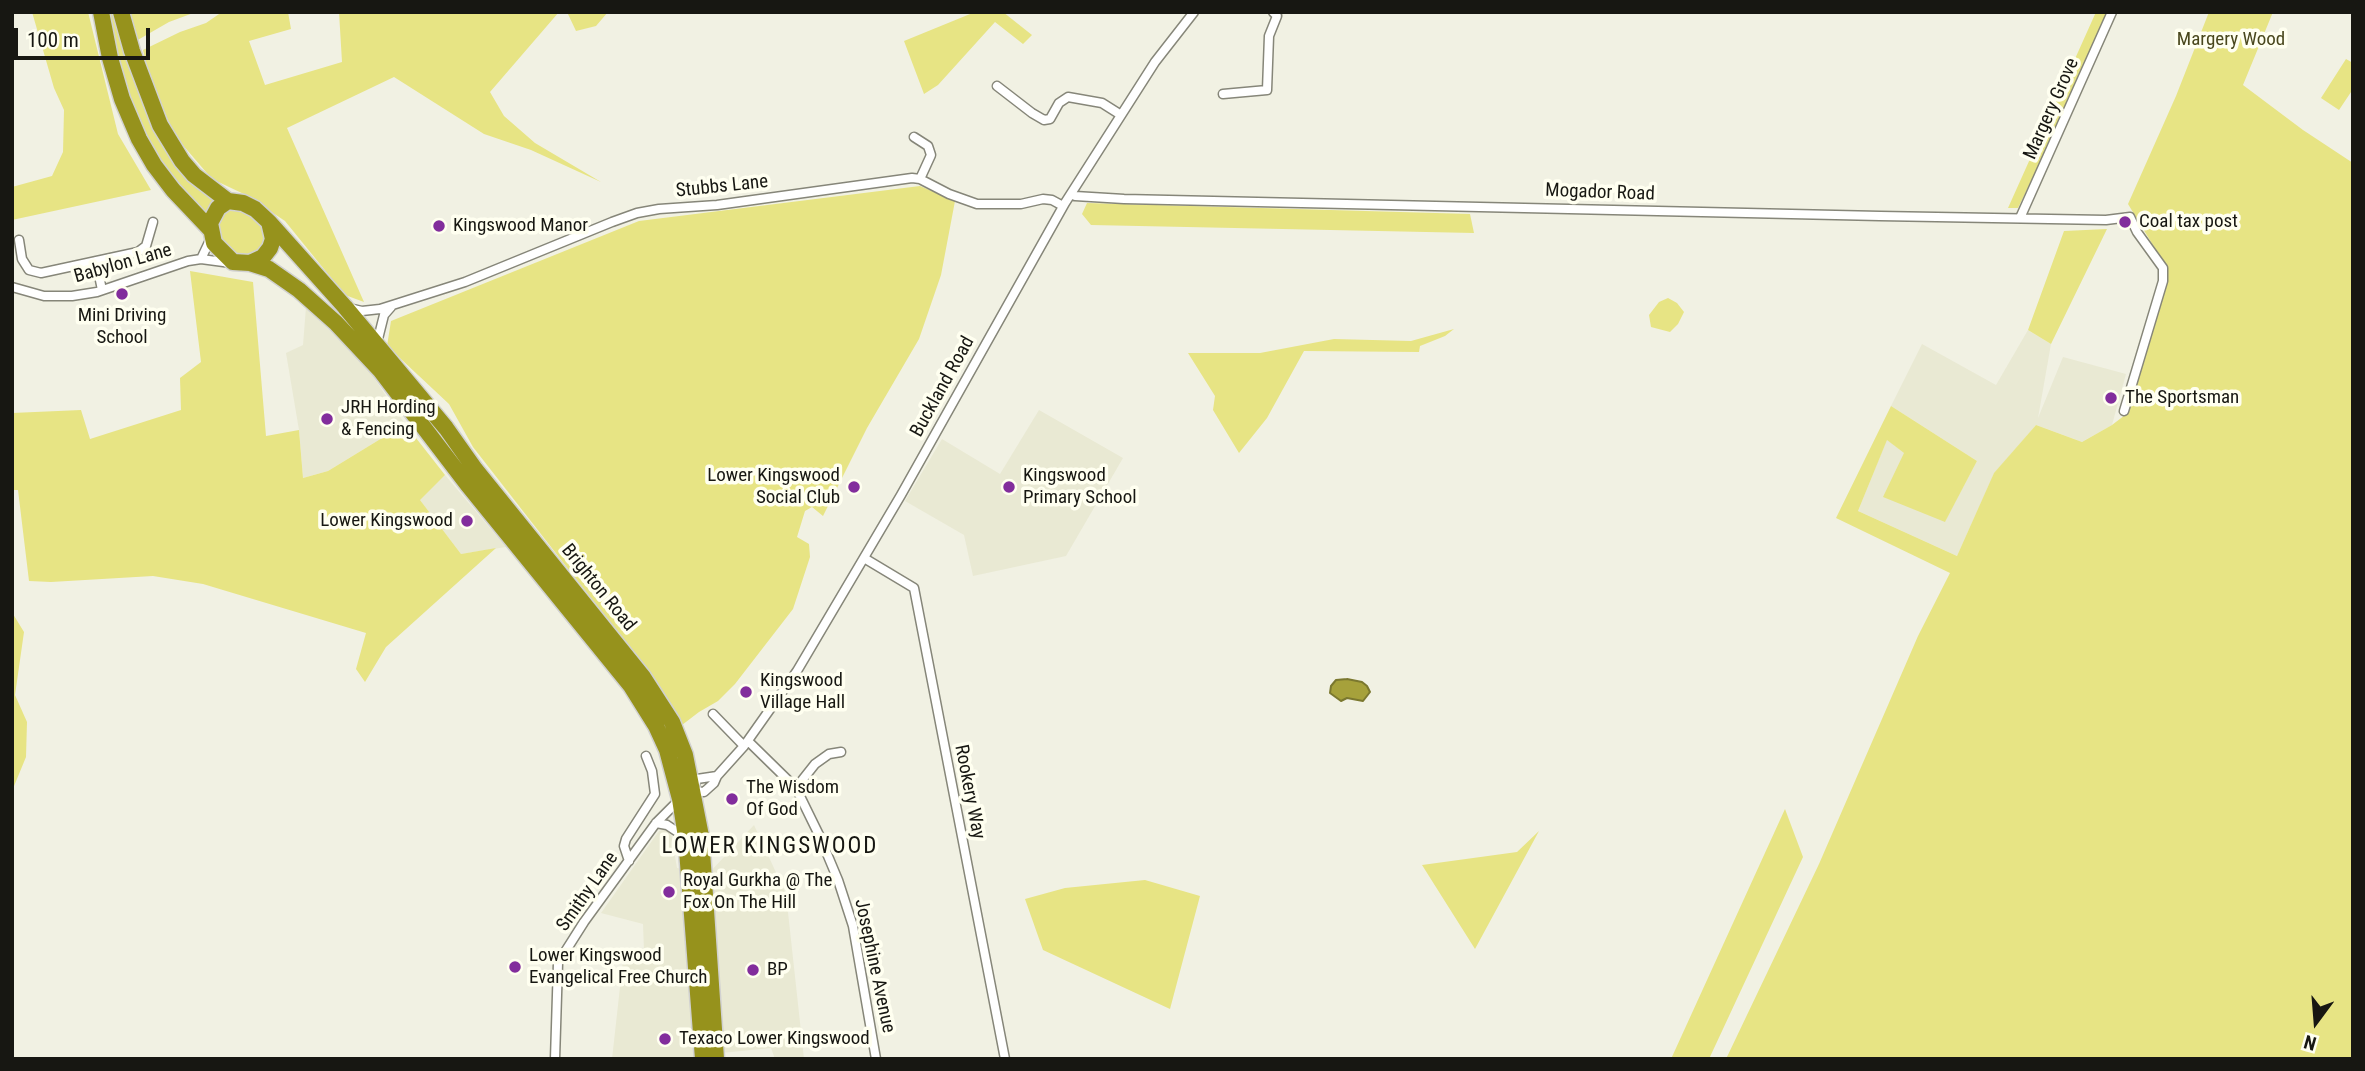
<!DOCTYPE html>
<html>
<head>
<meta charset="utf-8">
<style>
  body { margin:0 }
  #map { position:relative; width:2365px; height:1071px; overflow:hidden; background:#f1f1e3; font-family:"Roboto Condensed",sans-serif }
  canvas { display:block }
  .frame { position:absolute; inset:0; border:14px solid #171712; pointer-events:none }
  .north { position:absolute; left:2281px; top:987px; width:70px; height:70px; -webkit-text-stroke:5px #fffff0; paint-order:stroke; rotate:196deg; font-size:19px; font-weight:700; line-height:28px; text-align:center; color:#171712 }
  .north::after { content:''; display:block; margin:auto; width:24px; height:32px; background:#171712; clip-path:polygon(50% 0,100% 100%,50% 72%,0 100%) }
  .scale { position:absolute; left:14px; top:28px; width:136px; height:32px; box-sizing:border-box; border:4px solid #171712; border-top:0; padding-left:9px; font-size:21px; line-height:24px; white-space:nowrap; color:#171712; -webkit-text-stroke:5px #fffff0; paint-order:stroke }
</style>
</head>
<body>
<div id="map">
<canvas width="2365" height="1071"></canvas>
<div class="frame"></div>
<div class="north">N</div>
<div class="scale">100 m</div>
</div>
<script>
const g = document.querySelector('canvas').getContext('2d');
g.lineJoin = 'round';
function fillPath(path, color) { g.fillStyle = color; g.fill(path, 'evenodd'); }
const toPath = rows => new Path2D(rows.map(r => 'M' + r).join(''));
function strokePath(path, color, width, dash) { g.strokeStyle = color; g.lineWidth = width; g.lineCap = dash ? 'butt' : 'round'; g.setLineDash(dash || []); g.stroke(path); }
function label(font, color, halo, rows, align = 'center') {
  g.font = font + ' "Roboto Condensed",sans-serif'; g.lineWidth = 7; g.setLineDash([]); g.textBaseline = 'middle'; g.strokeStyle = halo; g.fillStyle = color; for (const [text, x, y, turn = 0] of rows) {
    g.save(); g.translate(x, y); g.rotate((+turn || 0) * Math.PI / 180); g.textAlign = isNaN(turn) ? turn : align; if (halo) g.strokeText(text, 0, 0); g.fillText(text, 0, 0); g.restore();
  }
}
const built = toPath([
  [306,307,366,366,405,424,328,471,303,478,299,430,286,353,303,345],
  [2028,330,2051,344,2038,418,2063,357,2126,374,2112,425,2082,442,2036,425,1994,474,1957,556,1858,511,1887,439,1904,453,1945,521,1977,461,1891,406,1922,344,1996,385],
  [1039,410,1123,458,1066,556,973,576,964,535,905,501,942,439,1000,474],
  [445,475,506,547,461,554,419,499],
  [754,825,786,894,804,1059,775,1059,771,1048,721,1053,718,1059,612,1059,624,951,644,951,643,924,601,913,659,831,665,829,671,833,677,868,709,873]
]);
const green = toPath([
  [32,12,88,12,118,134,151,190,12,220,12,187,52,176,63,152,64,110,54,88],
  [106,12,115,12,137,83,217,201,205,215,175,184,146,142,124,91],
  [130,12,196,12,169,22,136,41],
  [222,12,288,12,291,29,249,41,265,85,342,62,339,12,559,12,490,92,504,116,535,143,601,182,531,150,484,134,394,77,287,128,364,302,345,295,285,221,246,195,212,179,175,136,151,82,143,50,180,32,206,23],
  [567,12,608,12,596,26,576,31],
  [975,12,1003,12,1032,35,1023,44,995,22,938,85,924,94,904,41],
  [2096,12,2113,12,2018,208,2008,208],
  [2209,12,2273,12,2243,85,2303,130,2353,163,2353,1059,1726,1059,1819,864,1918,636,1950,573,1836,518,1891,406,1977,461,1945,522,1883,497,1904,453,1887,440,1858,511,1957,556,1994,473,2036,425,2082,442,2112,425,2129,412,2165,287,2168,270,2128,204,2176,96],
  [2346,59,2353,63,2353,89,2339,110,2321,98],
  [920,186,955,201,941,275,919,339,867,428,823,516,812,507,805,511,797,537,809,544,810,557,793,609,735,684,718,701,699,712,682,725,654,679,473,447,449,404,387,346,391,321,639,221],
  [1087,203,1470,214,1474,233,1091,225,1082,214],
  [229,206,247,211,265,227,266,245,253,256,235,253,225,245,220,237,216,218],
  [2107,229,2051,344,2028,330,2064,231],
  [190,271,253,282,266,436,299,430,303,478,328,471,405,424,445,475,420,500,461,554,496,548,386,647,365,682,356,669,366,633,203,584,153,576,51,582,29,581,18,490,12,490,12,413,81,410,90,439,181,410,180,378,201,362],
  [1668,298,1677,303,1684,312,1678,324,1670,332,1651,327,1649,315,1659,302],
  [1454,329,1445,336,1420,346,1419,352,1304,351,1267,418,1239,453,1213,410,1215,396,1188,353,1260,353,1334,339,1411,341],
  [13,614,24,632,15,695,27,722,26,757,12,791],
  [1785,809,1803,857,1709,1059,1671,1059],
  [1539,831,1475,949,1422,865,1517,852],
  [1145,880,1200,896,1170,1009,1043,950,1025,899,1065,888]
]);
const water = toPath([
  [1347,679,1362,682,1367,686,1370,692,1363,701,1347,698,1341,701,1330,693,1331,686,1336,680,1347,679]
]);
const street = toPath([
  [997,86,1032,113,1044,120,1050,119,1059,103,1068,97,1102,103,1121,115],
  [1223,94,1267,90,1269,36,1277,16,1273,12],
  [914,137,928,146,931,155,920,179],
  [1071,194,1075,196,1124,199,1880,216,2106,220,2130,217,2137,232,2163,268,2163,281,2124,411],
  [2020,218,2112,12],
  [19,240,22,259,29,270,41,273,138,252,146,246,153,222],
  [201,259,211,238],
  [96,261,102,290],
  [12,287,44,296,72,296,97,292,188,261,201,259,231,263],
  [349,308,362,311,380,309,465,282,612,222,637,213,659,209,717,205,912,178,920,179,949,194,977,204,1021,204,1043,199,1052,200,1063,206],
  [377,343,384,315,391,307],
  [864,558,914,588,1005,1059],
  [713,714,744,746],
  [748,741,796,788,820,837,838,880,853,926,876,1059],
  [694,788,697,779,717,776],
  [796,788,815,764,829,754,841,752],
  [693,791,704,792,714,783,717,776,744,746,797,671,901,495,1065,203,1155,62,1194,12],
  [656,823,667,825,685,837],
  [629,861,624,846,626,839,655,794,652,771,646,756],
  [555,1059,558,963,584,922,656,823,679,800]
]);
const highway = toPath([
  [101,12,110,58,122,99,139,139,154,165,173,190,210,229],
  [121,12,132,51,160,125,182,161,194,175,228,201],
  [228,201,243,203,255,209,269,222,273,239,270,248,263,257,250,263,233,262,214,243,210,223,218,208,228,201],
  [269,222,345,307,446,428,475,469,643,677,672,722,685,755,701,836,716,1059],
  [250,263,269,269,299,290,336,323,380,370,467,484,631,686,656,726,667,750,680,799,686,837,703,1059]
]);
const markers = [
  [2125,222,7,"#822d9c"],
  [439,226,7,"#822d9c"],
  [122,294,7,"#822d9c"],
  [2111,398,7,"#822d9c"],
  [327,419,7,"#822d9c"],
  [854,487,7,"#822d9c"],
  [1009,487,7,"#822d9c"],
  [467,521,7,"#822d9c"],
  [746,692,7,"#822d9c"],
  [732,799,7,"#822d9c"],
  [669,892,7,"#822d9c"],
  [515,967,7,"#822d9c"],
  [753,970,7,"#822d9c"],
  [665,1039,7,"#822d9c"]
];
const parkNames = [
  ["Margery Wood",2231,40]
];
const streetNames = [
  ["Margery Grove",2052,109,-66],
  ["Stubbs Lane",722,187,-6],
  ["Mogador Road",1600,193,2],
  ["Babylon Lane",123,264,-16],
  ["Buckland Road",943,387,-61],
  ["Brighton Road",598,588,51],
  ["Rookery Way",969,792,79],
  ["Smithy Lane",588,892,-55],
  ["Josephine Avenue",874,966,78]
];
const poiNames = [
  ["Coal tax post",2139,222],
  ["Kingswood Manor",453,226],
  ["Mini Driving",122,316,"center"],
  ["School",122,338,"center"],
  ["The Sportsman",2125,398],
  ["JRH Hording",341,408],
  ["& Fencing",341,430],
  ["Lower Kingswood",840,476,"right"],
  ["Social Club",840,498,"right"],
  ["Kingswood",1023,476],
  ["Primary School",1023,498],
  ["Lower Kingswood",453,521,"right"],
  ["Kingswood",760,681],
  ["Village Hall",760,703],
  ["The Wisdom",746,788],
  ["Of God",746,810],
  ["Royal Gurkha @ The",683,881],
  ["Fox On The Hill",683,903],
  ["Lower Kingswood",529,956],
  ["Evangelical Free Church",529,978],
  ["BP",767,970],
  ["Texaco Lower Kingswood",679,1039]
];
const quarterNames = [
  ["LOWER KINGSWOOD",770,847]
];
fillPath(built, '#e9e9d3');
fillPath(green, '#e7e484');
fillPath(water, '#a6a13b');
strokePath(water, '#7b782f', 2);
strokePath(street, '#868679', 11);
strokePath(highway, '#d1d1d0', 19);
strokePath(street, '#fff', 8);
strokePath(highway, '#96921c', 16);
for (const [x, y, r, color] of markers) { const dot = new Path2D(); dot.arc(x, y, r, 0, 2 * Math.PI); g.fillStyle = color; g.fill(dot); strokePath(dot, '#fffff0', 2.5); }
label('19px', '#49471d', '#fffff0', parkNames);
label('19px', '#171712', '#fffff0', streetNames);
label('19px', '#171712', '#fffff0', poiNames, 'left');
g.letterSpacing = '2px';
label('23px', '#171712', '#fffff0', quarterNames);
g.letterSpacing = '0px';
</script>
</body>
</html>
